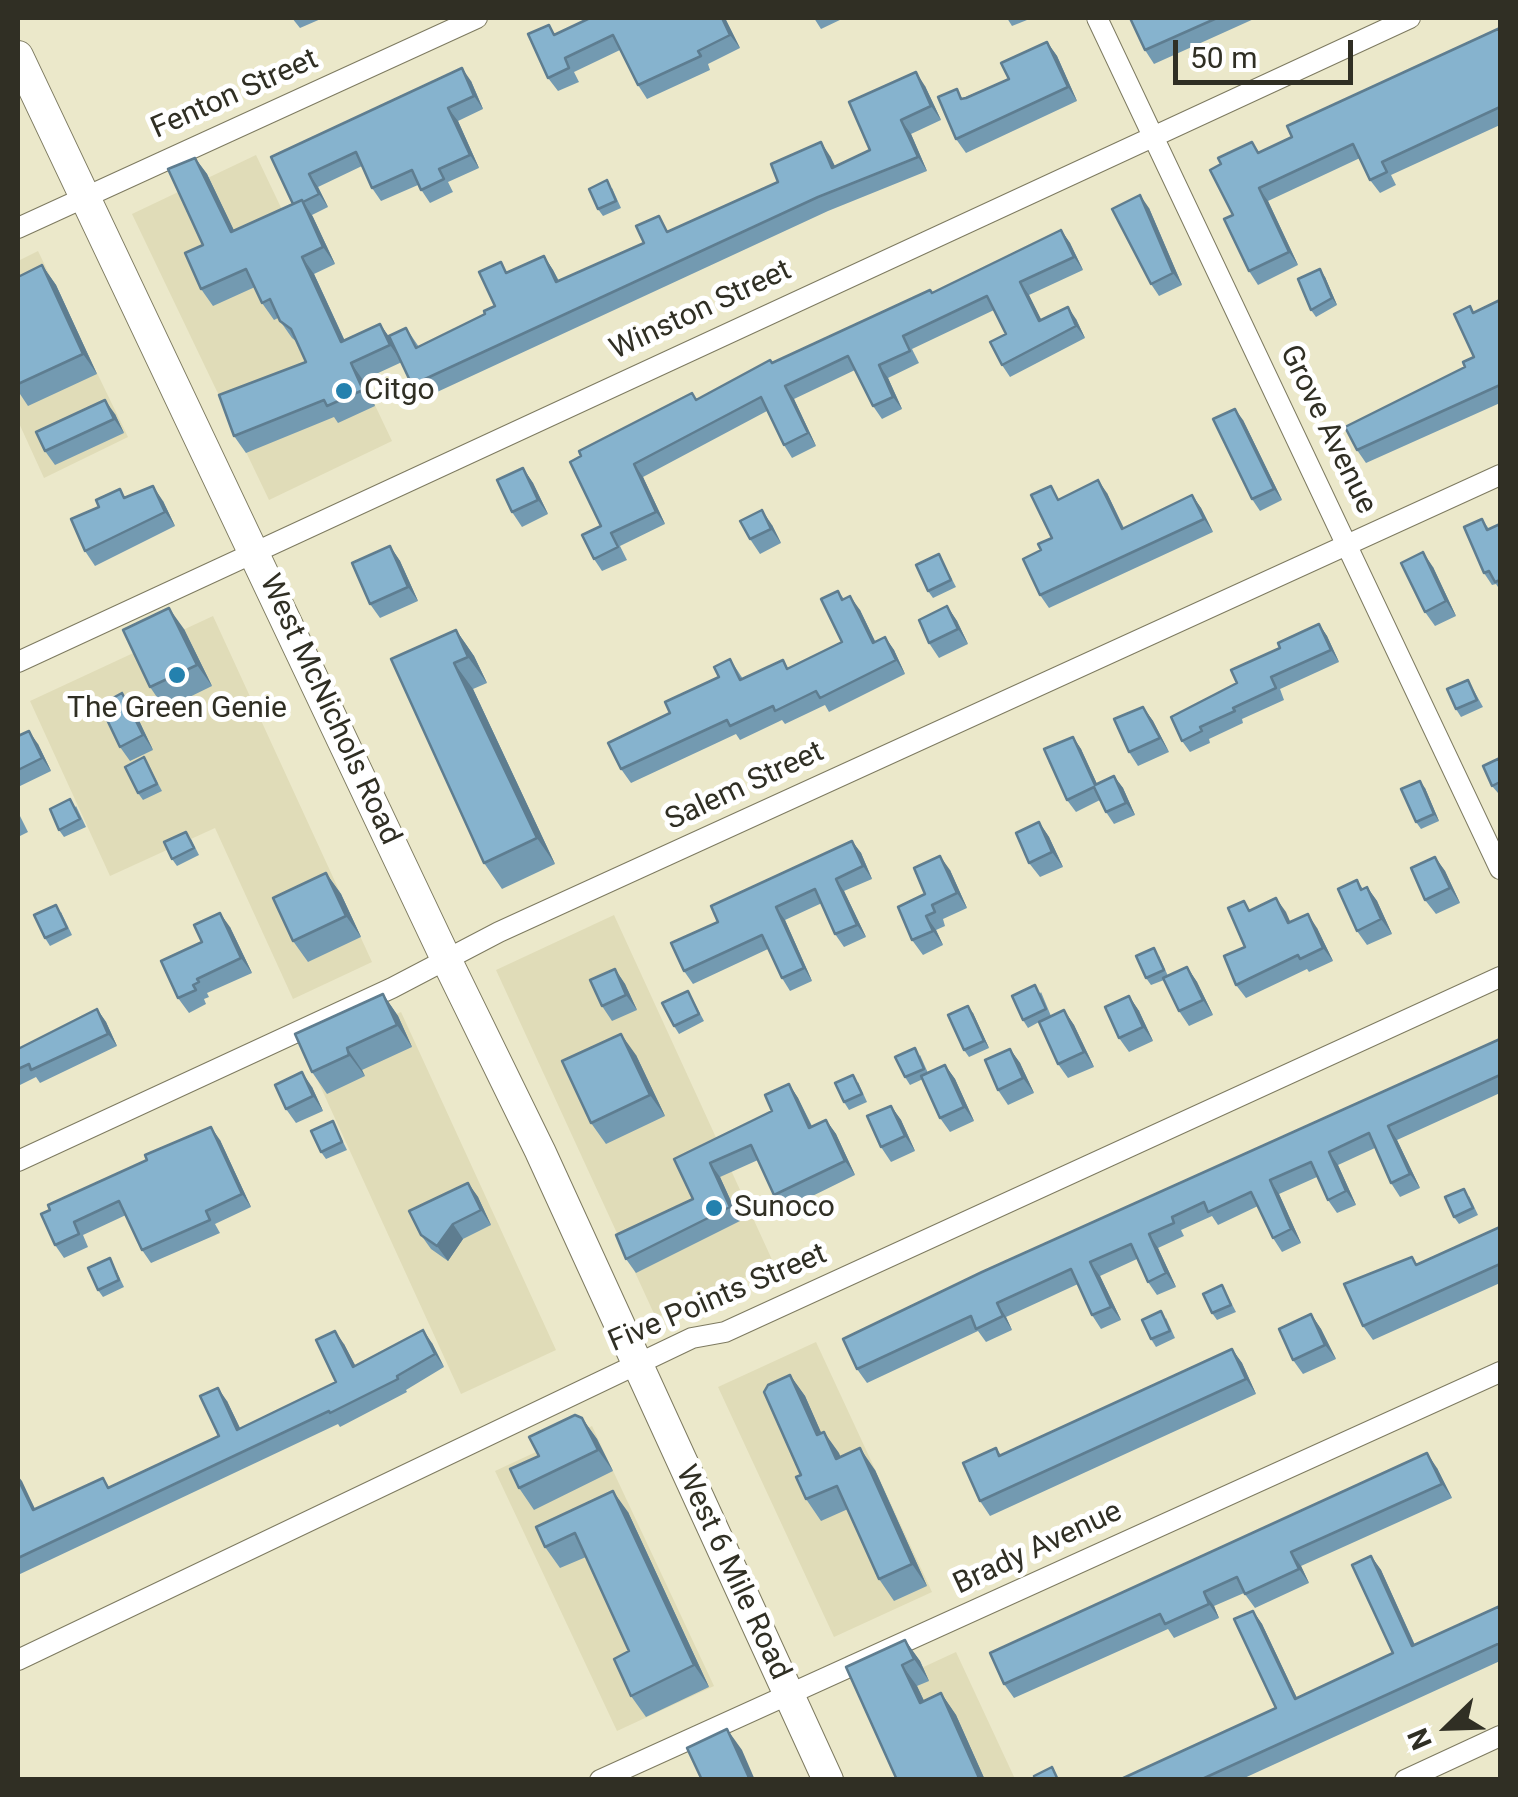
<!DOCTYPE html>
<html>
<head>
<meta charset="utf-8">
<style>
  body { margin:0 }
  #map { position:relative; width:1518px; height:1797px; overflow:hidden; background:#ebe8ca; font-family:Roboto,sans-serif }
  canvas { display:block }
  .frame { position:absolute; inset:0; border:20px solid #302f24; pointer-events:none }
  .north { position:absolute; left:1398px; top:1677px; width:100px; height:100px; -webkit-text-stroke:8px #fff; paint-order:stroke; rotate:247deg; font-size:28px; font-weight:700; line-height:40px; text-align:center; color:#302f24 }
  .north::after { content:''; display:block; margin:auto; width:35px; height:45px; background:#302f24; clip-path:polygon(50% 0,100% 100%,50% 72%,0 100%) }
  .scale { position:absolute; left:1173px; top:40px; width:180px; height:45px; box-sizing:border-box; border:5px solid #302f24; border-top:0; padding-left:12px; font-size:30px; line-height:35px; white-space:nowrap; color:#302f24; -webkit-text-stroke:8px #fff; paint-order:stroke }
</style>
</head>
<body>
<div id="map">
<canvas width="1518" height="1797"></canvas>
<div class="frame"></div>
<div class="north">N</div>
<div class="scale">50 m</div>
</div>
<script>
const g = document.querySelector('canvas').getContext('2d');
g.lineJoin = 'round';
function fillPath(path, color) { g.fillStyle = color; g.fill(path, 'evenodd'); }
const toPath = rows => new Path2D(rows.map(r => 'M' + r).join(''));
function strokePath(path, color, width, dash) { g.strokeStyle = color; g.lineWidth = width; g.lineCap = dash ? 'butt' : 'round'; g.setLineDash(dash || []); g.stroke(path); }
function label(font, color, halo, rows, align = 'center') {
  g.font = font + ' Roboto,sans-serif'; g.lineWidth = 10; g.setLineDash([]); g.textBaseline = 'middle'; g.strokeStyle = halo; g.fillStyle = color; for (const [text, x, y, turn = 0] of rows) {
    g.save(); g.translate(x, y); g.rotate((+turn || 0) * Math.PI / 180); g.textAlign = isNaN(turn) ? turn : align; if (halo) g.strokeText(text, 0, 0); g.fillText(text, 0, 0); g.restore();
  }
}
const built = toPath([
  [256,155,392,441,269,500,132,214],
  [38,251,128,437,44,478,18,421,18,261],
  [213,616,372,962,293,999,215,828,110,876,30,701],
  [614,915,774,1264,656,1318,496,970],
  [401,1012,556,1350,461,1394,306,1055],
  [816,1342,932,1592,834,1637,718,1387],
  [592,1426,714,1686,617,1731,495,1471],
  [956,1652,1015,1779,902,1779,863,1695]
]);
const minor = toPath([
  [1097,18,1500,869],
  [18,228,477,18],
  [18,662,1410,18],
  [18,1161,392,988,499,932,1500,475],
  [18,1660,692,1338,725,1332,1500,977],
  [600,1780,1500,1372],
  [1405,1780,1500,1736]
]);
const secondary = toPath([
  [18,56,446,959,540,1151,828,1780]
]);
const wall = toPath([
  [292,18,323,18,300,28],
  [590,18,725,18,740,48,708,64,710,70,647,99,638,85,620,50,574,72,579,82,558,91,548,78,556,34],
  [814,18,844,18,821,29],
  [1007,18,1032,18,1012,26],
  [1130,18,1256,18,1154,64,1145,50],
  [1500,28,1500,125,1391,175,1396,185,1380,193,1370,180,1360,158,1268,201,1298,265,1258,285,1249,271,1233,215,1221,164,1252,142,1259,152,1292,137],
  [1047,42,1057,56,1077,101,966,153,956,139,963,98,1009,79],
  [471,81,483,109,458,121,479,168,448,182,453,192,430,203,418,185,381,201,372,188,362,166,318,187,328,207,312,215,335,264,314,274,345,341,380,324,391,340,406,328,419,347,485,314,495,306,508,272,544,256,553,270,559,281,778,182,830,156,835,166,870,150,925,86,941,120,911,134,927,171,828,211,422,399,412,385,402,362,363,380,375,406,338,423,334,417,246,453,234,436,306,362,297,342,292,338,278,318,274,320,262,303,255,287,213,306,201,289,203,245,195,158,207,174,234,231,293,204,271,157],
  [612,188,621,208,603,216,598,209],
  [1149,208,1182,285,1159,296,1151,284],
  [1061,230,1070,243,1083,270,1029,295,1041,320,1076,319,1085,338,1010,377,1002,365,1006,334,994,310,912,349,919,363,888,378,902,409,882,419,873,406,855,370,794,399,816,446,792,458,784,445,767,411,643,477,665,524,620,546,627,560,602,571,594,559,601,526,570,462,772,363,932,293],
  [42,265,56,285,97,374,28,406,18,391,18,277],
  [1325,277,1337,305,1316,317,1311,310],
  [1500,300,1500,403,1366,463,1357,450,1465,367,1474,357,1470,306,1474,312],
  [115,414,124,433,55,465,45,451],
  [1243,420,1282,500,1260,511,1252,499],
  [523,468,533,483,548,514,522,527,512,512],
  [1107,493,1124,528,1192,495,1201,508,1213,532,1049,608,1040,595,1041,550,1052,538,1060,499],
  [126,498,163,501,175,526,95,566,85,551],
  [1482,519,1489,529,1500,524,1500,590,1496,584,1492,585,1484,573],
  [772,525,781,543,760,554,750,539],
  [390,546,400,561,418,601,380,618,370,604],
  [939,554,956,587,933,598,928,591],
  [1433,567,1456,616,1435,626,1425,612],
  [838,591,844,599,860,610,875,641,885,637,894,650,905,674,829,712,825,705,785,724,782,720,740,740,736,734,631,783,621,769,670,713,719,677,730,659,743,679,783,660,788,668,842,642],
  [947,606,957,621,968,644,939,658,929,643],
  [1319,624,1327,636,1339,662,1280,689,1284,700,1242,719,1243,723,1209,739,1210,743,1190,752,1182,741,1237,683,1280,648],
  [184,629,212,686,165,709,150,687],
  [456,630,474,656,487,683,473,689,555,864,502,889,484,863,391,659],
  [1468,680,1483,707,1461,717,1456,709],
  [122,693,133,708,153,750,130,761,120,747],
  [1143,707,1153,721,1169,752,1138,766,1129,752],
  [18,736,38,744,51,771,18,787],
  [1073,737,1081,749,1097,784,1114,776,1123,788,1135,815,1114,824,1106,812,1100,800,1076,812,1067,800],
  [144,757,162,791,143,800,138,793],
  [1500,758,1500,792,1498,793,1492,786],
  [1425,788,1439,821,1421,829,1416,822],
  [76,806,86,827,64,837,59,830],
  [18,812,28,832,18,837],
  [1039,822,1049,837,1063,867,1040,877,1029,863],
  [191,839,199,855,177,866,172,859],
  [852,841,861,853,872,879,844,891,866,937,844,947,835,934,822,903,785,920,812,981,790,991,782,978,768,949,693,984,684,971,718,922],
  [1435,857,1445,871,1460,903,1436,914,1425,900],
  [950,870,967,908,943,919,945,926,936,930,943,945,923,955,912,940,925,894],
  [326,873,341,894,361,937,308,962,293,941],
  [1357,880,1363,889,1367,887,1377,901,1392,934,1367,945,1357,931],
  [1276,898,1290,922,1317,928,1333,961,1309,972,1307,969,1246,998,1236,985,1245,947,1250,910],
  [61,912,72,935,50,946,45,938],
  [230,927,252,973,207,993,209,997,204,999,206,1004,189,1013,178,998,202,942],
  [1159,956,1168,976,1187,967,1197,982,1213,1015,1189,1026,1179,1011,1164,980,1151,985,1146,978],
  [615,969,625,984,637,1010,612,1021,602,1006],
  [688,991,704,1021,679,1034,674,1026],
  [1041,992,1051,1016,1064,1010,1074,1025,1094,1067,1068,1078,1058,1064,1039,1022,1028,1028,1023,1020],
  [383,994,398,1016,412,1047,362,1070,365,1076,327,1094,312,1072],
  [1129,996,1139,1011,1153,1041,1129,1052,1119,1038],
  [97,1009,106,1022,117,1046,40,1083,36,1077,18,1086,18,1049],
  [973,1013,989,1048,969,1057,964,1050],
  [1500,1039,1500,1093,1397,1140,1420,1188,1400,1197,1391,1183,1375,1148,1338,1165,1356,1205,1337,1213,1328,1200,1317,1177,1279,1194,1301,1243,1282,1252,1273,1238,1258,1206,1218,1225,1212,1216,1181,1230,1184,1236,1158,1248,1176,1287,1157,1295,1148,1282,1137,1259,1100,1276,1121,1320,1101,1329,1092,1315,1078,1284,1006,1317,1012,1330,986,1342,978,1331,867,1383,857,1369],
  [1010,1049,1020,1063,1034,1093,1008,1105,998,1090],
  [636,1055,665,1116,606,1144,591,1123],
  [920,1055,928,1073,945,1065,955,1079,974,1121,950,1132,940,1118,923,1079,910,1085,905,1077],
  [858,1082,867,1102,849,1110,844,1102],
  [789,1084,798,1098,812,1126,826,1120,836,1134,855,1175,784,1210,774,1195,758,1160,720,1177,740,1221,636,1273,626,1259,693,1199,674,1159,772,1111],
  [312,1087,323,1111,296,1123,286,1109],
  [891,1106,901,1120,915,1151,891,1162,881,1147],
  [333,1121,347,1150,326,1159,321,1152],
  [220,1140,251,1207,215,1224,220,1233,151,1263,142,1250,126,1215,83,1235,88,1247,64,1258,55,1245,41,1214],
  [468,1183,478,1197,491,1225,463,1239,448,1261,431,1249,421,1235],
  [1469,1196,1478,1215,1459,1224,1454,1217],
  [1500,1227,1500,1283,1373,1340,1363,1326,1412,1257,1417,1265],
  [110,1258,124,1287,103,1297,98,1290],
  [1222,1285,1236,1312,1217,1320,1212,1313],
  [1311,1314,1321,1329,1336,1359,1303,1374,1293,1360],
  [1166,1318,1175,1338,1156,1347,1151,1339],
  [432,1343,444,1367,406,1390,407,1392,340,1427,338,1424,18,1575,18,1476,35,1509,103,1478,109,1487,219,1436,227,1401,240,1428,336,1382,344,1344,355,1366],
  [1232,1349,1242,1363,1256,1394,990,1516,980,1501,996,1448,1001,1455],
  [790,1375,805,1396,821,1433,840,1457,875,1470,927,1586,894,1601,879,1579,848,1509,821,1521,806,1499,801,1475],
  [582,1418,597,1439,613,1471,534,1510,519,1488,539,1456],
  [1437,1468,1452,1498,1301,1566,1309,1583,1255,1608,1244,1593,1214,1606,1219,1618,1174,1638,1168,1629,1014,1698,1004,1684],
  [628,1512,709,1687,646,1717,631,1696,629,1651,586,1557,560,1568,545,1547,536,1527],
  [1371,1556,1381,1570,1415,1645,1500,1606,1500,1661,1240,1780,1119,1780,1276,1708,1253,1611,1262,1624,1297,1698,1393,1653],
  [905,1640,920,1661,929,1681,917,1686,924,1701,941,1693,956,1715,985,1780,897,1780,846,1667]
]);
const shadedWall = toPath([
  [722,18,725,18,740,48,730,35],
  [1047,42,1057,56,1077,101,1068,87],
  [462,68,471,81,483,109,474,96],
  [916,72,925,86,941,120,931,106],
  [448,108,458,121,479,168,470,155],
  [901,120,911,134,927,171,918,157],
  [821,142,830,156,842,181,832,168],
  [195,158,207,174,243,249,231,232],
  [309,174,318,187,328,207,319,194],
  [1259,188,1268,201,1298,265,1289,252],
  [1140,195,1149,208,1182,285,1173,273],
  [302,200,313,217,335,264,323,247],
  [1061,230,1070,243,1083,270,1074,257],
  [544,256,553,270,566,296,556,282],
  [302,257,314,274,353,359,341,342],
  [42,265,56,285,97,374,83,354],
  [1320,269,1325,277,1337,305,1332,298],
  [1020,282,1029,295,1048,333,1039,321],
  [1068,307,1076,319,1085,338,1076,326],
  [380,324,392,341,402,362,390,345],
  [351,363,363,380,375,406,363,390],
  [879,365,888,378,902,409,893,397],
  [785,386,794,399,816,446,808,433],
  [105,400,115,414,124,433,114,419],
  [1235,409,1243,420,1282,500,1274,489],
  [634,464,643,477,665,524,656,512],
  [523,468,533,483,548,514,538,500],
  [1098,480,1107,493,1130,542,1122,529],
  [153,486,163,501,175,526,165,512],
  [1192,495,1201,508,1213,532,1204,519],
  [762,510,772,525,781,543,771,529],
  [390,546,400,561,418,601,408,587],
  [1423,552,1433,567,1456,616,1446,601],
  [850,596,860,610,882,656,873,643],
  [947,606,957,621,968,644,958,629],
  [169,608,184,629,212,686,197,665],
  [1319,624,1327,636,1339,662,1331,650],
  [456,630,474,656,487,683,468,657],
  [885,637,894,650,905,674,896,660],
  [454,663,473,689,555,864,537,838],
  [122,693,133,708,153,750,143,735],
  [1143,707,1153,721,1169,752,1160,738],
  [29,731,38,744,51,771,42,758],
  [1073,737,1081,749,1103,797,1095,785],
  [1114,776,1123,788,1135,815,1126,803],
  [1420,781,1425,788,1439,821,1434,814],
  [1039,822,1049,837,1063,867,1052,852],
  [852,841,861,853,872,879,863,866],
  [940,856,950,870,967,908,957,893],
  [1435,857,1445,871,1460,903,1450,888],
  [326,873,341,894,361,937,346,916],
  [836,879,844,891,866,937,857,925],
  [1367,887,1377,901,1392,934,1381,919],
  [1276,898,1286,912,1297,937,1288,923],
  [776,907,785,920,812,981,804,968],
  [220,913,230,927,252,973,241,958],
  [1308,914,1317,928,1333,961,1323,948],
  [926,916,936,930,943,945,933,931],
  [1187,967,1197,982,1213,1015,1203,1000],
  [615,969,625,984,637,1010,626,995],
  [383,994,398,1016,412,1047,397,1025],
  [1129,996,1139,1011,1153,1041,1143,1027],
  [968,1006,973,1013,989,1048,984,1041],
  [97,1009,106,1022,117,1046,108,1034],
  [1064,1010,1074,1025,1094,1067,1084,1052],
  [621,1034,636,1055,665,1116,650,1095],
  [347,1048,362,1070,365,1076,349,1055],
  [1010,1049,1020,1063,1034,1093,1023,1078],
  [945,1065,955,1079,974,1121,964,1107],
  [302,1072,312,1087,323,1111,313,1096],
  [789,1084,798,1098,819,1142,809,1128],
  [891,1106,901,1120,915,1151,905,1136],
  [826,1120,836,1134,855,1175,845,1161],
  [1388,1126,1397,1140,1420,1188,1410,1174],
  [211,1127,220,1140,251,1207,242,1194],
  [1329,1152,1338,1165,1356,1205,1346,1191],
  [710,1163,720,1177,740,1221,730,1207],
  [1270,1180,1279,1194,1301,1243,1291,1229],
  [468,1183,478,1197,491,1225,481,1210],
  [453,1224,463,1239,448,1261,437,1246],
  [1149,1234,1158,1248,1176,1287,1166,1273],
  [1090,1262,1100,1276,1121,1320,1111,1307],
  [997,1303,1006,1317,1012,1330,1003,1316],
  [1311,1314,1321,1329,1336,1359,1325,1345],
  [423,1330,432,1343,444,1367,435,1354],
  [335,1331,344,1344,363,1380,353,1367],
  [1232,1349,1242,1363,1256,1394,1246,1379],
  [790,1375,805,1396,832,1457,817,1435],
  [218,1388,227,1401,247,1443,237,1430],
  [582,1418,597,1439,613,1471,598,1450],
  [824,1432,839,1453,851,1481,836,1459],
  [860,1448,875,1470,927,1586,912,1564],
  [1427,1453,1437,1468,1452,1498,1442,1484],
  [18,1476,22,1481,42,1524,33,1510,18,1479],
  [613,1491,628,1512,709,1687,694,1665],
  [1291,1552,1301,1566,1309,1583,1299,1569],
  [1371,1556,1381,1570,1421,1659,1412,1646],
  [1204,1592,1214,1606,1219,1618,1209,1604],
  [1253,1611,1262,1624,1304,1713,1295,1699],
  [905,1640,920,1661,929,1681,914,1659],
  [902,1665,917,1686,935,1724,920,1703],
  [941,1693,956,1715,985,1780,980,1780],
  [727,1729,742,1750,755,1780,750,1780]
]);
const building = toPath([
  [590,18,722,18,730,35,698,51,701,56,638,85,613,35,565,58,569,68,548,78,528,34,549,25,554,35,590,18],
  [1130,18,1217,18,1145,50,1130,18],
  [1500,28,1500,107,1382,162,1387,172,1370,180,1353,144,1259,188,1289,252,1249,271,1224,219,1233,215,1210,170,1221,164,1218,158,1252,142,1258,153,1292,137,1287,126,1500,28],
  [1047,42,1068,87,956,139,938,97,957,89,961,99,966,98,1009,79,1001,63,1047,42],
  [462,68,474,96,448,108,470,155,439,169,444,179,421,190,412,170,372,188,356,152,309,174,319,194,303,202,302,200,293,204,271,157,462,68],
  [916,72,931,106,901,120,918,157,818,197,412,385,389,336,406,328,416,348,485,314,484,311,495,306,479,272,501,262,506,273,544,256,556,282,644,243,636,226,659,216,667,232,778,182,771,164,821,142,832,168,870,150,849,102,916,72],
  [195,158,231,232,302,200,323,247,302,257,341,342,380,324,390,345,351,363,363,390,327,406,324,400,234,436,219,395,306,362,291,329,280,321,270,299,262,303,246,269,201,289,185,253,203,245,168,169,195,158],
  [607,180,616,201,598,209,589,189,607,180],
  [1140,195,1173,273,1151,284,1112,209,1140,195],
  [1061,230,1074,257,1020,282,1039,321,1068,307,1076,326,1002,365,990,342,1006,334,987,296,903,336,910,351,879,365,893,397,873,406,848,356,785,386,808,433,784,445,761,397,634,464,656,512,611,533,618,547,594,559,582,535,601,526,570,462,581,456,579,451,692,393,696,400,770,360,772,363,930,290,932,293,1061,230],
  [42,265,83,354,18,384,18,277,42,265],
  [1320,269,1332,298,1311,310,1298,279,1320,269],
  [1500,300,1500,385,1357,450,1345,427,1465,367,1463,362,1474,357,1454,314,1470,306,1473,313,1500,300],
  [105,400,114,419,45,451,36,432,105,400],
  [1235,409,1274,489,1252,499,1213,419,1235,409],
  [523,468,538,500,512,512,497,480,523,468],
  [1098,480,1122,529,1192,495,1204,519,1040,595,1023,559,1041,550,1038,544,1052,538,1031,495,1051,486,1058,500,1098,480],
  [153,486,165,512,85,551,71,519,99,507,96,500,120,489,124,498,153,486],
  [762,510,771,529,750,539,740,521,762,510],
  [1482,519,1487,530,1500,524,1500,580,1495,582,1489,571,1484,573,1464,527,1482,519],
  [390,546,408,587,370,604,352,563,390,546],
  [1423,552,1446,601,1425,612,1401,563,1423,552],
  [939,554,951,580,928,591,916,565,939,554],
  [838,591,842,600,850,596,873,643,885,637,896,660,820,698,816,691,775,711,773,706,730,726,727,720,621,769,608,743,670,713,665,702,719,677,714,667,730,659,740,680,783,660,787,669,842,642,821,599,838,591],
  [947,606,958,629,929,643,919,620,947,606],
  [169,608,197,665,150,687,123,630,169,608],
  [1319,624,1331,650,1271,677,1276,688,1233,708,1235,711,1200,727,1202,731,1182,741,1171,717,1237,683,1231,670,1280,648,1278,643,1319,624],
  [456,630,468,657,454,663,537,838,484,863,391,659,456,630],
  [1468,680,1477,700,1456,709,1447,689,1468,680],
  [122,693,143,735,120,747,100,705,122,693],
  [1143,707,1160,738,1129,752,1114,719,1143,707],
  [29,731,42,758,18,770,18,736,29,731],
  [1073,737,1095,785,1114,776,1126,803,1106,812,1094,787,1067,800,1044,749,1073,737],
  [144,757,157,784,138,793,125,767,144,757],
  [1500,758,1500,782,1492,786,1483,766,1500,758],
  [1420,781,1434,814,1416,822,1401,789,1420,781],
  [70,799,80,819,59,830,50,809,70,799],
  [1039,822,1052,852,1029,863,1016,833,1039,822],
  [186,832,194,848,172,859,164,842,186,832],
  [852,841,863,866,836,879,857,925,835,934,815,889,776,907,804,968,782,978,762,935,684,971,671,943,718,922,711,906,852,841],
  [940,856,957,893,932,905,935,912,926,916,933,931,912,940,898,907,925,894,914,868,940,856],
  [1435,857,1450,888,1425,900,1411,868,1435,857],
  [326,873,346,916,293,941,273,898,326,873],
  [1357,880,1361,890,1367,887,1381,919,1357,931,1338,889,1357,880],
  [1276,898,1288,923,1308,914,1323,948,1300,959,1298,955,1236,985,1224,956,1245,947,1228,908,1244,901,1249,911,1276,898],
  [56,905,67,928,45,938,34,915,56,905],
  [220,913,241,958,197,979,199,982,193,985,196,990,178,998,161,961,202,942,194,925,220,913],
  [1154,948,1164,970,1146,978,1136,956,1154,948],
  [1187,967,1203,1000,1179,1011,1163,978,1187,967],
  [615,969,626,995,602,1006,590,980,615,969],
  [1035,985,1046,1009,1023,1020,1012,996,1035,985],
  [688,991,699,1014,674,1026,662,1003,688,991],
  [383,994,397,1025,347,1048,349,1055,312,1072,295,1034,383,994],
  [1129,996,1143,1027,1119,1038,1105,1007,1129,996],
  [968,1006,984,1041,964,1050,948,1015,968,1006],
  [97,1009,108,1034,31,1070,29,1064,18,1069,18,1049,97,1009],
  [1064,1010,1084,1052,1058,1064,1039,1022,1064,1010],
  [621,1034,650,1095,591,1123,562,1061,621,1034],
  [1500,1039,1500,1075,1388,1126,1410,1174,1391,1183,1369,1133,1329,1152,1346,1191,1328,1200,1311,1162,1270,1180,1291,1229,1273,1238,1251,1192,1208,1212,1204,1202,1172,1217,1174,1223,1149,1234,1166,1273,1148,1282,1131,1244,1090,1262,1111,1307,1092,1315,1071,1269,997,1303,1003,1316,976,1329,971,1316,857,1369,843,1339,982,1272,1500,1039],
  [915,1048,924,1069,905,1077,895,1057,915,1048],
  [1010,1049,1023,1078,998,1090,985,1060,1010,1049],
  [945,1065,964,1107,940,1118,921,1076,945,1065],
  [302,1072,313,1096,286,1109,275,1085,302,1072],
  [853,1075,862,1094,844,1102,835,1083,853,1075],
  [789,1084,809,1128,826,1120,845,1161,774,1195,751,1145,710,1163,730,1207,626,1259,616,1235,693,1199,674,1159,772,1111,765,1095,789,1084],
  [891,1106,905,1136,881,1147,867,1116,891,1106],
  [333,1121,342,1142,321,1152,311,1131,333,1121],
  [211,1127,242,1194,206,1211,210,1220,142,1250,119,1201,74,1222,79,1234,55,1245,41,1214,50,1210,48,1205,147,1160,145,1155,211,1127],
  [468,1183,481,1210,453,1224,437,1246,421,1235,409,1211,468,1183],
  [1464,1189,1473,1208,1454,1217,1445,1197,1464,1189],
  [1500,1227,1500,1264,1363,1326,1344,1284,1412,1257,1416,1265,1500,1227],
  [110,1258,119,1280,98,1290,88,1268,110,1258],
  [1222,1285,1231,1305,1212,1313,1203,1294,1222,1285],
  [1161,1311,1170,1331,1151,1339,1142,1320,1161,1311],
  [1311,1314,1325,1345,1293,1360,1279,1329,1311,1314],
  [423,1330,435,1354,397,1376,398,1379,330,1413,329,1411,18,1558,18,1479,33,1510,103,1478,108,1488,219,1436,200,1396,218,1388,237,1430,336,1382,316,1340,335,1331,353,1367,423,1330],
  [1232,1349,1246,1379,980,1501,963,1463,996,1448,999,1456,1232,1349],
  [790,1375,817,1435,824,1432,836,1459,860,1448,912,1564,879,1579,837,1486,806,1499,796,1477,801,1475,764,1392,768,1385,790,1375],
  [575,1415,582,1418,598,1450,519,1488,510,1469,539,1456,529,1437,575,1415],
  [1427,1453,1442,1484,1291,1552,1299,1569,1245,1594,1237,1577,1204,1592,1209,1604,1165,1624,1160,1614,1004,1684,990,1653,1427,1453],
  [613,1491,694,1665,631,1696,614,1659,629,1651,575,1533,545,1547,536,1527,613,1491],
  [1371,1556,1412,1646,1500,1606,1500,1643,1200,1780,1119,1780,1276,1708,1234,1619,1253,1611,1295,1699,1393,1653,1352,1565,1371,1556],
  [905,1640,914,1659,902,1665,920,1703,941,1693,979,1778,976,1780,897,1780,846,1667,905,1640],
  [727,1729,750,1780,702,1780,687,1748,727,1729],
  [1052,1767,1058,1780,1035,1780,1034,1776,1052,1767]
]);
const markers = [
  [344,391,10,"#2481ae"],
  [177,675,10,"#2481ae"],
  [714,1208,10,"#2481ae"]
];
const streetNames = [
  ["Fenton Street",235,95,-24],
  ["Winston Street",701,311,-25],
  ["Grove Avenue",1327,430,64],
  ["West McNichols Road",329,710,65],
  ["Salem Street",745,787,-25],
  ["Five Points Street",718,1299,-23],
  ["Brady Avenue",1038,1549,-25],
  ["West 6 Mile Road",732,1573,65]
];
const poiNames = [
  ["Citgo",364,391],
  ["The Green Genie",177,709,"center"],
  ["Sunoco",734,1208]
];
fillPath(built, '#e0dcb8');
strokePath(minor, '#7d7a60', 22);
strokePath(secondary, '#7d7a60', 32);
strokePath(minor, '#fff', 20);
strokePath(secondary, '#fff', 30);
fillPath(wall, '#739ab1');
fillPath(shadedWall, '#5e7d90');
fillPath(building, '#86b3ce');
strokePath(building, '#5e7d90', 2.5);
for (const [x, y, r, color] of markers) { const dot = new Path2D(); dot.arc(x, y, r, 0, 2 * Math.PI); g.fillStyle = color; g.fill(dot); strokePath(dot, '#fff', 4); }
label('30px', '#302f24', '#fff', streetNames);
label('30px', '#302f24', '#fff', poiNames, 'left');
</script>
</body>
</html>
